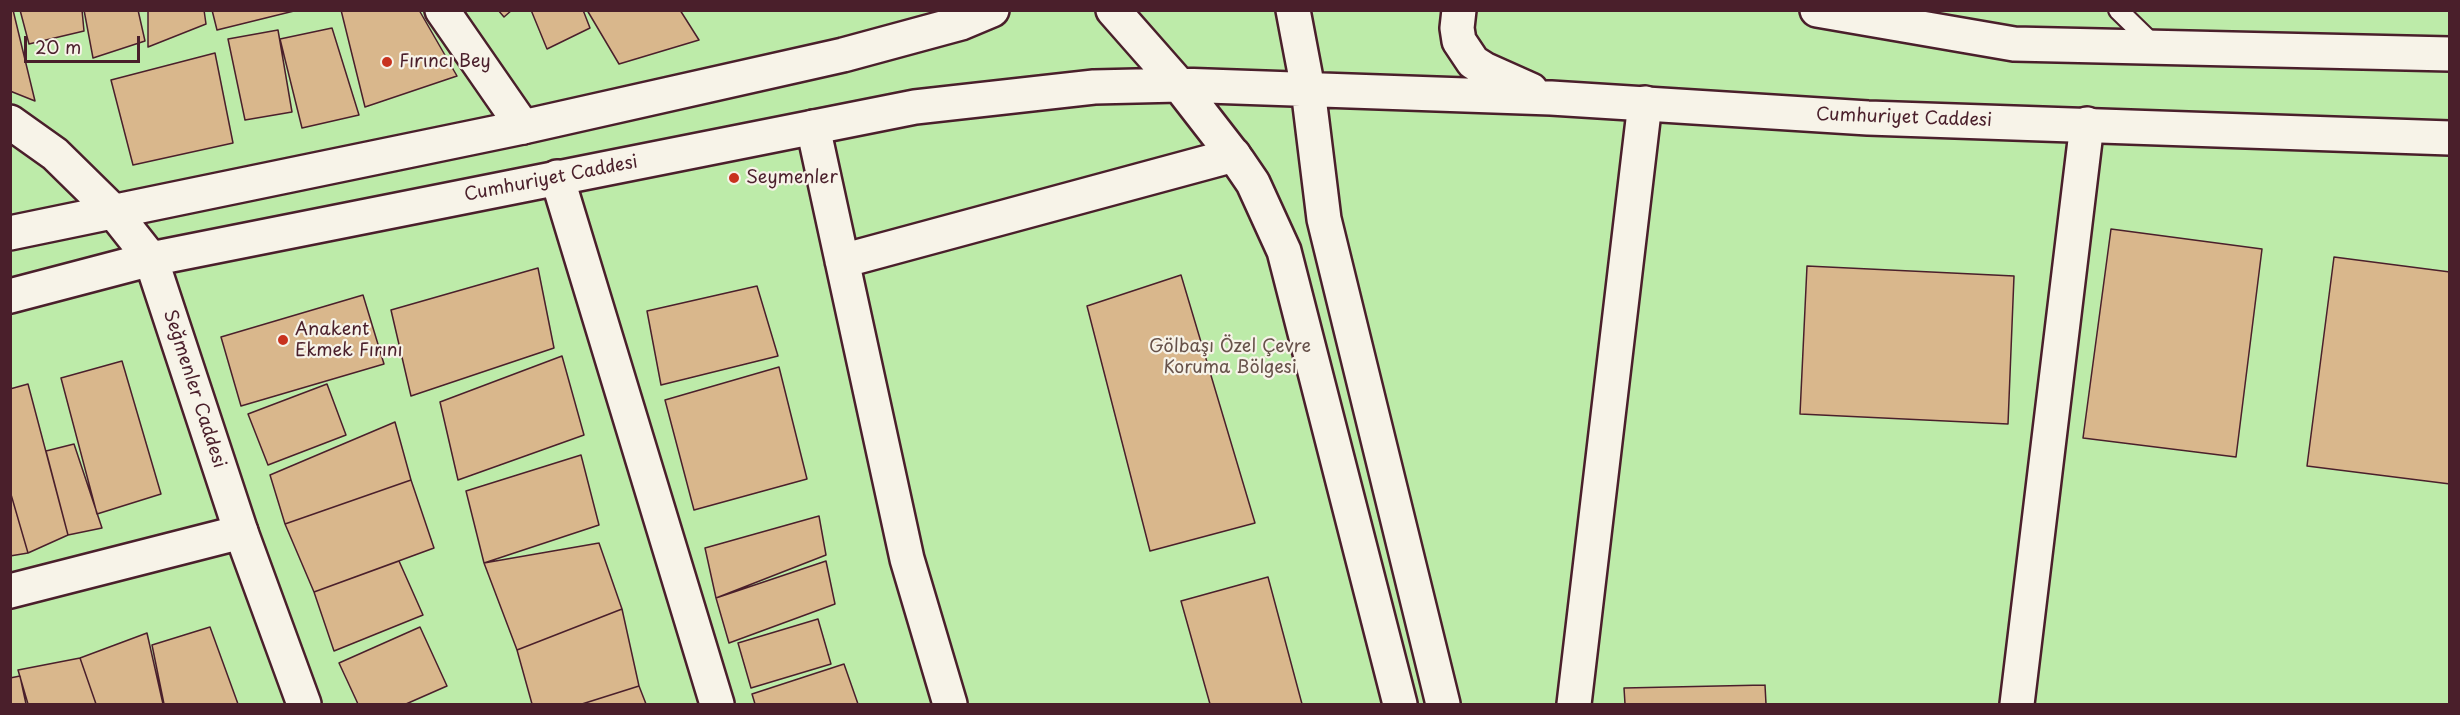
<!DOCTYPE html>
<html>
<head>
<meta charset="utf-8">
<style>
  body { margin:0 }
  #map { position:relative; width:2460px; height:715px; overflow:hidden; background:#f7f3e8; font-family:"Playpen Sans",sans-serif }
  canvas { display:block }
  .frame { position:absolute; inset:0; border:12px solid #4a1f2b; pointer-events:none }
  .scale { position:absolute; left:24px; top:36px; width:116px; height:27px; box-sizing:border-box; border:3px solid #4a1f2b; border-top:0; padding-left:8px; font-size:18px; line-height:21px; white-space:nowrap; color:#4a1f2b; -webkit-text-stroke:4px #f7f3e8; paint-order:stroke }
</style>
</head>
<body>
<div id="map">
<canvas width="2460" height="715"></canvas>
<div class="frame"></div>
<div class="scale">20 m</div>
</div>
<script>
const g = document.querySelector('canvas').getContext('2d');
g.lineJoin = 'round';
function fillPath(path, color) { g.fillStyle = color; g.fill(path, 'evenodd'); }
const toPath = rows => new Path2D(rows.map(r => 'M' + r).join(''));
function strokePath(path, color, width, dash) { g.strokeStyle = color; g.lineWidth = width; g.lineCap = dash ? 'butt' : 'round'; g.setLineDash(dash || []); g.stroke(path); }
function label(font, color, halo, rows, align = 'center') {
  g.font = font + ' "Playpen Sans",sans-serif'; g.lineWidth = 4.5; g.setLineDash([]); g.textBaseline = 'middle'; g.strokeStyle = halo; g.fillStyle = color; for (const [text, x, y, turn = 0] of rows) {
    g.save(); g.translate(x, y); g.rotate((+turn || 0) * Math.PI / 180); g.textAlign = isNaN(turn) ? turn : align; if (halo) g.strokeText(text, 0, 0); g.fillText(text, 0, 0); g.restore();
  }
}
const green = toPath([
  [10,11,2449,11,2449,704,11,704]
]);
const building = toPath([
  [10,10,13,10,35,101,10,91,10,10],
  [20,10,82,10,84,31,29,44,20,10],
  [84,10,138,10,145,41,93,58,84,10],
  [148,10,204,10,206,24,148,47,148,10],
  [212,10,298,10,217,30,212,10],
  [341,10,419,10,457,76,365,107,341,10],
  [498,10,512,10,504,17,498,10],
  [531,10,583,10,590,28,547,49,531,10],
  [587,10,680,10,699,40,619,64,587,10],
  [332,28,359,115,302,128,280,39,332,28],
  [278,30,292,112,245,120,228,39,278,30],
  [215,53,233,143,133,165,111,80,215,53],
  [2111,229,2262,249,2236,457,2083,438,2111,229],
  [2334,257,2450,272,2450,484,2307,466,2334,257],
  [1807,266,2014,276,2008,424,1800,414,1807,266],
  [538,268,554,348,411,396,391,310,538,268],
  [1181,275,1255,523,1150,551,1087,306,1181,275],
  [757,286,778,356,661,385,647,311,757,286],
  [363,295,384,364,241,406,221,337,363,295],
  [562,356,584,435,458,480,440,402,562,356],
  [122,361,161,494,97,514,61,378,122,361],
  [779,367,807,479,694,510,665,400,779,367],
  [28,384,68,535,28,553,10,491,10,389,28,384],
  [327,384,346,435,268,465,248,414,327,384],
  [395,422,411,480,285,524,270,475,395,422],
  [74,444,102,528,68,535,46,451,74,444],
  [581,455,599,525,484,563,466,491,581,455],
  [411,480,434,548,314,592,285,524,411,480],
  [10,491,28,553,10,556,10,491],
  [819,516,826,555,716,598,705,548,819,516],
  [599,543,622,609,517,650,484,563,599,543],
  [399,561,423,615,334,651,314,592,399,561],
  [826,561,835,604,729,643,716,598,826,561],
  [1268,577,1302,704,1210,704,1181,601,1268,577],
  [622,609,639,686,582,704,532,704,517,650,622,609],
  [818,619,831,664,751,688,738,643,818,619],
  [210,627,238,704,164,704,152,645,210,627],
  [420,627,447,686,406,704,358,704,339,663,420,627],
  [147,633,163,704,96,704,80,658,147,633],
  [80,658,96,704,28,704,18,670,80,658],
  [844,664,858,704,755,704,752,694,844,664],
  [20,676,26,704,10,704,10,678,20,676],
  [1765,685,1766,704,1625,704,1624,688,1765,685],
  [639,686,646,704,582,704,639,686]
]);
const lane = toPath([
  [2118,10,2155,46]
]);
const street = toPath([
  [442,10,523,127],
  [813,127,907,559,950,704],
  [557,177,717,704],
  [842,261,1234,155],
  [10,591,241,532],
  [1574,704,1645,103],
  [2017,704,2087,124]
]);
const secondary = toPath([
  [1113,10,1179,85,1238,161,1253,183,1284,251,1400,704],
  [1293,10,1308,89,1324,219,1443,704],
  [1459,10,1457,28,1459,41,1473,62,1484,69,1531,90],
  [1817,10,2014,44,2450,54],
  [10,122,55,154,113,211,151,259,241,532,304,704],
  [10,233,523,127,843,55,961,23,992,10],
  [10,296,151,259,915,107,1094,87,1179,85,1551,98,1868,118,2450,138]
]);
const markers = [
  [387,62,6,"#c8321e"],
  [734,178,6,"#c8321e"],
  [283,340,6,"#c8321e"]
];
const poiNames = [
  ["Fırıncı Bey",399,62],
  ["Seymenler",746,178],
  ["Anakent",295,330],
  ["Ekmek Fırını",295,351]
];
const streetNames = [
  ["Cumhuriyet Caddesi",1904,118,2],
  ["Cumhuriyet Caddesi",551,179,-11],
  ["Seğmenler Caddesi",194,389,72]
];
const parkNames = [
  ["Gölbaşı Özel Çevre",1230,347],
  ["Koruma Bölgesi",1230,368]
];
fillPath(green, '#bdeba9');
fillPath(building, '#d9b78c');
strokePath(building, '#4a1f2b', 1.5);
strokePath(lane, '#4a1f2b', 22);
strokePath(street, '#4a1f2b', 38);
strokePath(secondary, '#4a1f2b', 38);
strokePath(lane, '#f7f3e8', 18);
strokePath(street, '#f7f3e8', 33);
strokePath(secondary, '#f7f3e8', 33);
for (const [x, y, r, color] of markers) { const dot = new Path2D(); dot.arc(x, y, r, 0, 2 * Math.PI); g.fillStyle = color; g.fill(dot); strokePath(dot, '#f7f3e8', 2); }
label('18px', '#4a1f2b', '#f7f3e8', poiNames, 'left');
label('18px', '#4a1f2b', '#f7f3e8', streetNames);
label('18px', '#67524a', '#f7f3e8', parkNames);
</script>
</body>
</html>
